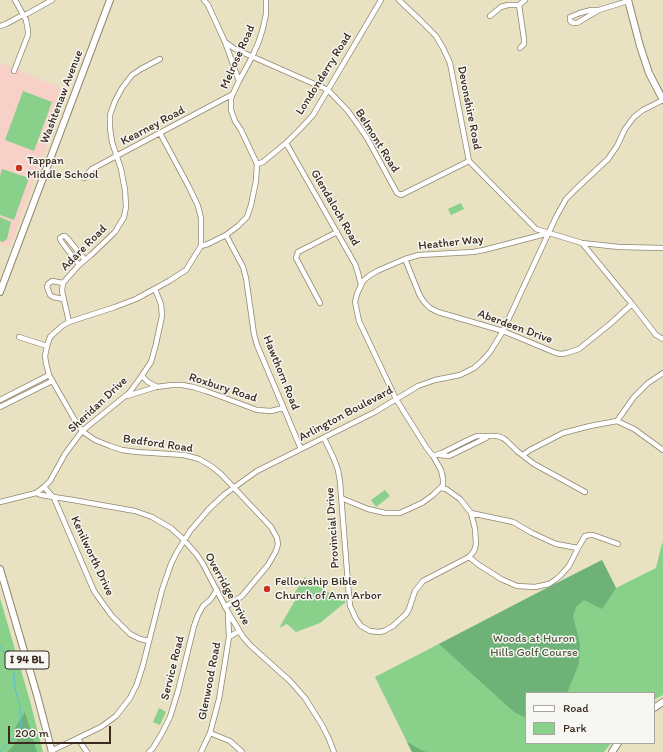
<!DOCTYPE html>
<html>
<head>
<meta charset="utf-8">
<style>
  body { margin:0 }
  #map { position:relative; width:663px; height:752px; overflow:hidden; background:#e8e2c2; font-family:Itim,sans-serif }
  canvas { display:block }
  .legend { position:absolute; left:525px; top:692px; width:130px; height:52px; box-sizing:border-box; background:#f6f6f2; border:1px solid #aba49d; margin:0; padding:5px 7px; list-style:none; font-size:12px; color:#3b2a1e }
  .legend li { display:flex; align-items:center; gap:8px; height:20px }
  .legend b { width:20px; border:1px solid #aba49d }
  .scale { position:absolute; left:8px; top:726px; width:103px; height:18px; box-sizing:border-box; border:2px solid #3b2a1e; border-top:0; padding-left:5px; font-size:12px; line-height:14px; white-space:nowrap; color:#3b2a1e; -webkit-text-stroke:3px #f6f6f2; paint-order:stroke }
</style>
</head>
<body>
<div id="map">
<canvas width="663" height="752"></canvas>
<ul class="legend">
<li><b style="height:5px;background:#fff"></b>Road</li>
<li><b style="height:11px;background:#89d08b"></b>Park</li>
</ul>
<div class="scale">200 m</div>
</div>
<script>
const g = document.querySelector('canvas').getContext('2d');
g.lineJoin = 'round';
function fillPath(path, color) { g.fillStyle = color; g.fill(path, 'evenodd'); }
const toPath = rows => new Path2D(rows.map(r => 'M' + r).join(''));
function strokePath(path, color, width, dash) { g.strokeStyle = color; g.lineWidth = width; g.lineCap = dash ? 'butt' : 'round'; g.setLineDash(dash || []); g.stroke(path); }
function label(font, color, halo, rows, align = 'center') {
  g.font = font + ' Itim,sans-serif'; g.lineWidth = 3; g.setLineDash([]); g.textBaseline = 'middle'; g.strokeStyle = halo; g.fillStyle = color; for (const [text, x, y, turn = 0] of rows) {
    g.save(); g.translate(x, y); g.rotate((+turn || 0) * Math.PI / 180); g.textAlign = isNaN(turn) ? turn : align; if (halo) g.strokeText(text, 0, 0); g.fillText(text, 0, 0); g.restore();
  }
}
const built = toPath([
  [0,62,67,91,10,247,0,244]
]);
const green = toPath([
  [23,91,52,102,34,151,5,140],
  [2,169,29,178,14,220,0,215,0,176],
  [461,203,464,209,451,215,448,209],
  [0,217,11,222,7,239,3,242,0,241],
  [385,490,390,496,376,507,371,500],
  [663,542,663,695,654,700,654,693,526,693,526,743,611,743,604,752,412,752,375,677,543,590,553,585,602,560,616,588,656,568,661,547],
  [305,577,342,601,345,600,345,603,342,605,320,623,296,632,287,624,279,628,297,597,293,595],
  [0,598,30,701,43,752,0,752],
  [159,708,166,712,160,725,153,722]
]);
const forest = toPath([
  [602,560,616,588,602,609,584,600,576,607,573,616,580,644,579,663,567,693,526,693,526,718,514,712,439,644,543,590,553,585],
  [25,712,37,752,7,752,17,742,15,728],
  [407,742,421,750,427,752,412,752]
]);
const stream = toPath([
  [0,646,11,664,14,673,15,689,20,706,21,718,20,731,17,736,8,743,0,752]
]);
const minor = toPath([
  [204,0,208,5,225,42,239,81],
  [399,0,421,21,436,36,443,48,450,63,469,161,536,229,582,243,632,304,656,335,663,339],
  [519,5,524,39,524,44,520,48],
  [599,10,577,23,574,23,571,22,570,20,570,17,580,13,591,10,599,10,628,1],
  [490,16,501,7,508,5,519,5,525,0],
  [0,26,6,24,19,17,27,14,52,0],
  [225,42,235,49,328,90,348,111,356,122,367,138,397,193,401,195,469,161],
  [14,71,28,35,28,31,26,20,15,0],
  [160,133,189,187,198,206,201,218,201,246],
  [286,143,355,264,358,273,361,285],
  [257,164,263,162,286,143,302,127,313,115,381,0],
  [84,178,92,169,233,94],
  [226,235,243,267,246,278,254,334,257,345,301,449],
  [582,243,619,247,663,248],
  [405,259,420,296,425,303,430,308,438,312,503,331,556,353,561,354,567,353,579,349,610,324,632,304],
  [79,265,61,241,60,238,63,236,65,236,68,239,85,260],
  [63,283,52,281,48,284,47,287,50,295,53,297,63,299],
  [320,303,296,258,298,252,302,250,337,232],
  [69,322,62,291,63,283,79,265,91,255,115,232,124,217,126,207,125,190,121,169,112,142,110,128,110,115,115,101,122,88,132,75,141,69,160,59],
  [19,337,47,346],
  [142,376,148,382,157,387],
  [127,396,156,387,172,385,182,385,193,387,206,391,257,410,271,411,283,408],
  [0,400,49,375],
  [0,407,52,381],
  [617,421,634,397,648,383,663,373],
  [324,438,334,459,338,470,340,482,349,596,350,606,356,619,361,626,370,631,379,632,384,631,393,626,406,614,409,609,415,591,423,581,469,557,474,551,476,544,475,529,471,513,460,499,446,489,440,488],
  [439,455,449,456,486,438],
  [523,455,530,450,563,433,590,426,617,421,634,429,663,450],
  [433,456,442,453,470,439,477,436,497,436,503,438,507,441,517,451,534,464,585,492],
  [44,487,54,498,94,591,101,601,112,616,130,634,140,639,149,641],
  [36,493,41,495,73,500,135,511,152,517,171,528,184,540,197,555,203,564,228,612,243,637,251,646,290,681,305,698,322,725,329,739,334,752],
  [341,498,368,509,385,513,400,513,422,503,433,495,443,485,443,479,441,470,433,456,426,447,396,399,359,321,355,302,357,294,363,281,369,276,377,271,405,259,419,255,473,252,484,250,549,233],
  [0,502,36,493,44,487,50,481,65,454,82,431,129,393,141,377,151,362,156,344,162,316,161,304,155,289],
  [471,513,513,522,532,533,556,544,578,548],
  [469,557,479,565,501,579,517,586,535,587,549,584,555,580,560,576,569,566,578,548,585,536,590,535,593,535,618,544],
  [225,607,242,596,268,565,276,551,278,544,277,538,271,527,221,474,211,466,199,459,184,455,137,452,122,450,110,446,95,440,82,431,73,417,49,375,46,363,45,356,47,346,50,337,62,326,69,322,115,307,136,299,169,281,186,270,201,246,208,244,226,235,238,226,247,217,251,205,256,181,257,164,241,130,235,121,231,110,231,98,239,81,252,57,259,41,263,28,266,14,266,0],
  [229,637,239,631],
  [210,733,230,741,242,752],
  [78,739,87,752],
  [51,751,101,727,116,716,130,698,137,684,143,665,162,590,171,564,177,552,190,531,209,509,225,494,257,471,375,412,418,386,435,380,460,375,474,368,482,361,490,352,503,331,556,217,566,199,577,188,608,159,617,146,625,129,634,117,643,110,663,100],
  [149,752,153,748,162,733,170,717,178,691,194,626,198,615,203,606,210,600,217,590],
  [201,752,210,733,219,699,229,637,228,614]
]);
const major = toPath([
  [628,0,640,46,649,73,663,100],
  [0,292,110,0],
  [0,569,37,695,52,752],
  [654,708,663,702],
  [612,752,618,743]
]);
const markers = [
  [19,168,4,"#c8321e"],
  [267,589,4,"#c8321e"]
];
const shields = [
  [27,660,44]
];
const shieldNames = [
  ["I 94 BL",27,660]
];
const streetNames = [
  ["Melrose Road",238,57,-66],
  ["Londonderry Road",324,74,-58],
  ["Washtenaw Avenue",62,97,-69],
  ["Devonshire Road",469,108,79],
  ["Kearney Road",153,126,-28],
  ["Belmont Road",377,141,58],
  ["Glendaloch Road",335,208,60],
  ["Heather Way",451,243,-6],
  ["Adare Road",84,248,-45],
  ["Aberdeen Drive",515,327,20],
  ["Hawthorn Road",281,373,68],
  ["Roxbury Road",223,388,18],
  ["Sheridan Drive",98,405,-43],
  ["Arlington Boulevard",346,414,-28],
  ["Bedford Road",158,444,8],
  ["Provincial Drive",333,528,-94],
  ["Kenilworth Drive",92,556,65],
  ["Overridge Drive",227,589,61],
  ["Service Road",173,668,-76],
  ["Glenwood Road",210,681,-79]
];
const poiNames = [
  ["Tappan",27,161],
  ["Middle School",27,175],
  ["Fellowship Bible",275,582],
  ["Church of Ann Arbor",275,596]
];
const parkNames = [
  ["Woods at Huron",534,639],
  ["Hills Golf Course",534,653]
];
fillPath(built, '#f7d1c8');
fillPath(green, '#89d08b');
fillPath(forest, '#6eb277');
strokePath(stream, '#57bed4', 1);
strokePath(minor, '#928670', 6);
strokePath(major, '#928670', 8);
strokePath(minor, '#fff', 4.5);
strokePath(major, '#fff', 6);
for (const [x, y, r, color] of markers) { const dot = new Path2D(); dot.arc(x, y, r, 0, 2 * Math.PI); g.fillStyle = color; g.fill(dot); strokePath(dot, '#f6f6f2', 1.5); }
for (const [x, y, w] of shields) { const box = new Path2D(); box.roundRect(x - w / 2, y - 9, w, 18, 3); g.fillStyle = '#f6f6f2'; g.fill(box); strokePath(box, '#3b2a1e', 1); }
label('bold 11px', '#3b2a1e', null, shieldNames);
label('12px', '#3b2a1e', '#f6f6f2', streetNames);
label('12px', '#3b2a1e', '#f6f6f2', poiNames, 'left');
label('12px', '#525c3f', '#f6f6f2', parkNames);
</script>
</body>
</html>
